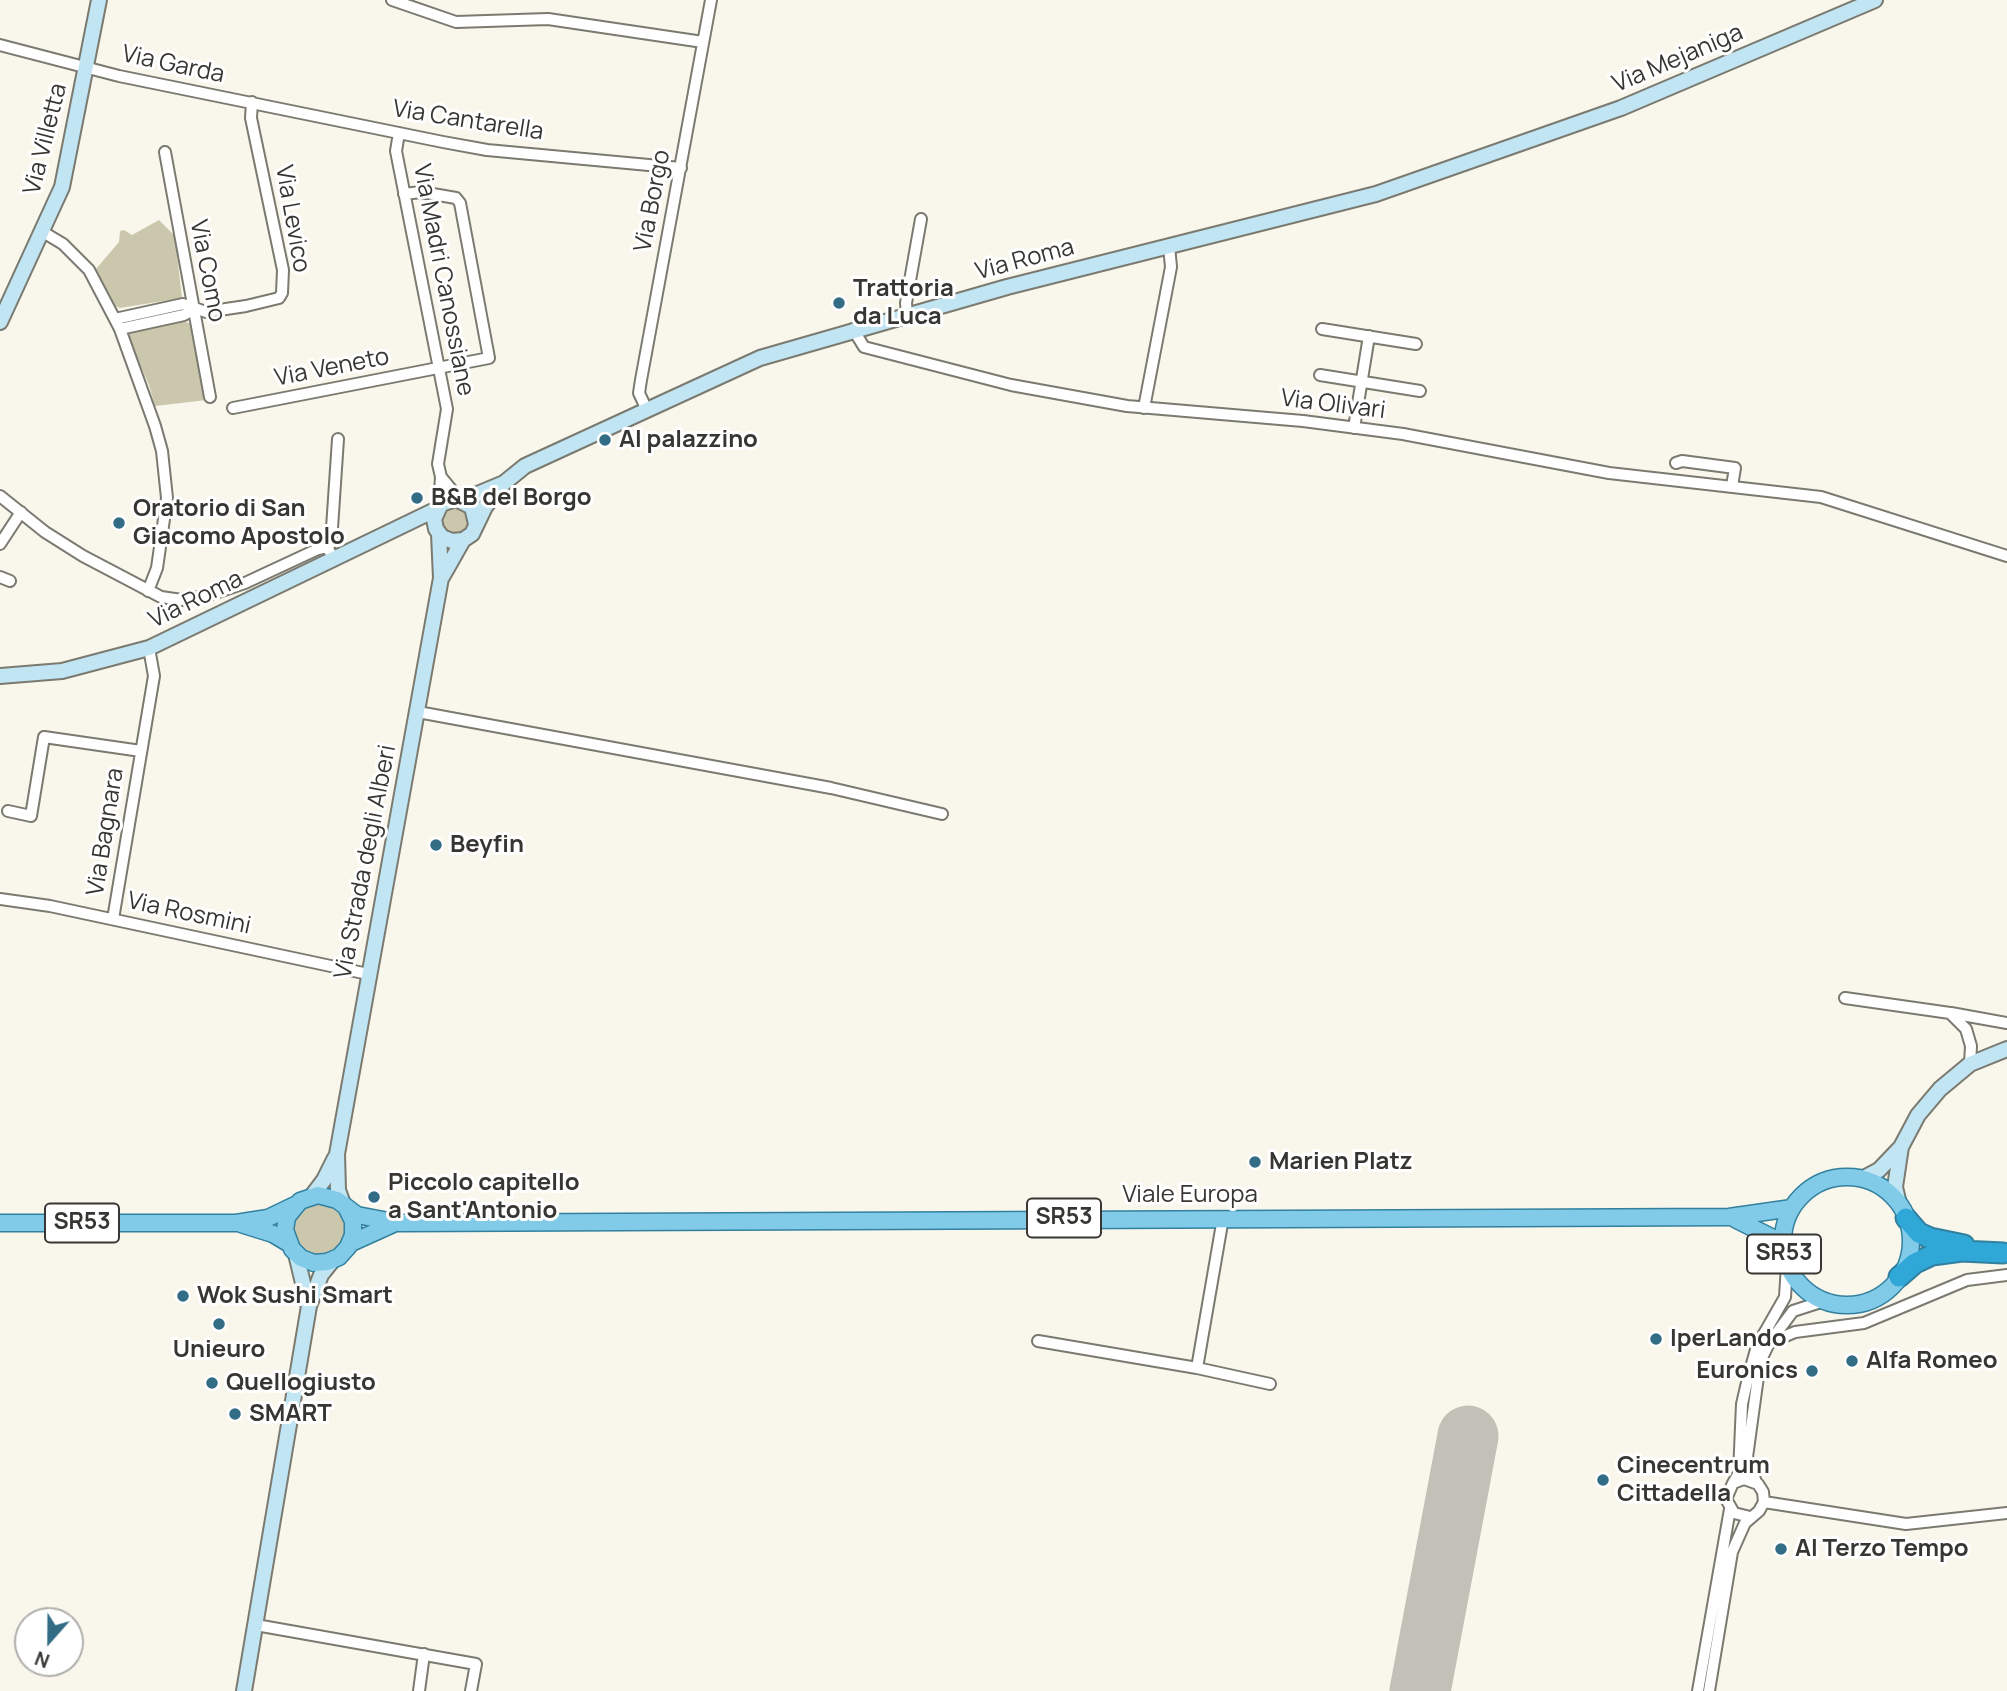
<!DOCTYPE html>
<html>
<head>
<meta charset="utf-8">
<style>
  body { margin:0 }
  #map { position:relative; width:2007px; height:1691px; overflow:hidden; background:#f9f7ec; font-family:Manrope,sans-serif }
  canvas { display:block }
  .north { position:absolute; left:14px; top:1607px; width:70px; height:70px; box-sizing:border-box; background:#fff; border:2px solid #afafad; border-radius:50%; rotate:201deg; font-size:19px; font-weight:700; line-height:28px; text-align:center; color:#373632 }
  .north::after { content:''; display:block; margin:auto; width:24px; height:32px; background:#336c85; clip-path:polygon(50% 0,100% 100%,50% 72%,0 100%) }
</style>
</head>
<body>
<div id="map">
<canvas width="2007" height="1691"></canvas>
<div class="north">N</div>
</div>
<script>
const g = document.querySelector('canvas').getContext('2d');
g.lineJoin = 'round';
function fillPath(path, color) { g.fillStyle = color; g.fill(path, 'evenodd'); }
const toPath = rows => new Path2D(rows.map(r => 'M' + r).join(''));
function strokePath(path, color, width, dash) { g.strokeStyle = color; g.lineWidth = width; g.lineCap = dash ? 'butt' : 'round'; g.setLineDash(dash || []); g.stroke(path); }
function label(font, color, halo, rows, align = 'center') {
  g.font = font + ' Manrope,sans-serif'; g.lineWidth = 6; g.setLineDash([]); g.textBaseline = 'middle'; g.strokeStyle = halo; g.fillStyle = color; for (const [text, x, y, turn = 0] of rows) {
    g.save(); g.translate(x, y); g.rotate((+turn || 0) * Math.PI / 180); g.textAlign = isNaN(turn) ? turn : align; if (halo) g.strokeText(text, 0, 0); g.fillText(text, 0, 0); g.restore();
  }
}
const green = toPath([
  [159,220,175,236,182,298,120,308,115,306,96,269,119,242,120,231,124,230,132,235],
  [184,321,191,324,207,400,155,406,149,385,128,338,130,333],
  '442 521a14 14 0 1 1 28 0a14 14 0 1 1-28 0Z',
  '292 1229a27 27 0 1 1 54 0a27 27 0 1 1-54 0Z'
]);
const runway = toPath([
  [1420,1691,1468,1436]
]);
const street = toPath([
  [392,0,456,22,548,19,703,42],
  [0,45,119,76,443,142,487,150,681,168],
  [399,133,396,151,447,409,438,464,441,477,439,507],
  [165,152,210,397],
  [43,232,63,244,89,270,120,329,155,426,162,451,167,498,157,568,148,591],
  [907,315,906,303,921,219],
  [115,319,183,304,206,312,246,306,279,298,282,293,283,270,251,118,252,102],
  [120,329,184,315,193,310],
  [853,329,864,347,1011,385,1127,406,1303,421,1403,434,1609,473,1821,497,2007,556],
  [1322,329,1416,344],
  [1320,375,1420,391],
  [233,408,489,358,460,203,456,198,421,192,404,194],
  [646,408,639,393,641,380,711,0],
  [1144,408,1171,267,1169,246],
  [1354,428,1369,336],
  [1676,463,1682,461,1735,468,1732,486],
  [441,477,460,500],
  [0,496,45,532,83,556,161,597,182,600,210,595,245,583,318,549,327,547,334,559],
  [0,544,21,512],
  [327,547,331,543,338,439],
  [0,577,10,581],
  [418,712,831,788,942,814],
  [8,811,31,816,44,737,141,751],
  [0,899,50,906,368,974],
  [113,919,154,676,149,648],
  [1845,998,1950,1013,1966,1029,1971,1046,1970,1064],
  [1951,1013,2007,1023],
  [1038,1341,1197,1368,1223,1218],
  [1769,1343,1795,1332,1864,1323,1967,1280,2007,1275],
  [1197,1368,1270,1384],
  [1756,1482,1747,1457,1760,1362,1769,1343,1793,1311,1824,1301],
  [1733,1483,1739,1473,1742,1404,1748,1378,1757,1346,1785,1297,1787,1265],
  [1764,1502,1906,1524,2007,1513],
  [256,1625,476,1664,471,1691],
  [419,1691,424,1654],
  [1698,1691,1730,1509],
  [1709,1691,1732,1552,1745,1523,1759,1511,1764,1502,1763,1492,1758,1484,1744,1479,1733,1483,1726,1499,1734,1513,1750,1517]
]);
const secondary = toPath([
  [0,322,62,187,99,0],
  [463,500,504,483],
  [476,524,472,507,456,499,441,504,434,519,436,529,442,537,452,541,463,540,472,534,485,507,504,483,525,466,760,358,1007,287,1376,194,1621,108,1875,0],
  [442,577,463,540],
  [0,676,62,671,149,648,437,509],
  [1862,1179,1879,1170,1900,1148],
  [312,1196,324,1180,335,1158],
  [343,1204,338,1190,337,1154,441,578,439,534],
  [1899,1204,1895,1187,1901,1147,1918,1115,1940,1089,1970,1064,2007,1049],
  [296,1254,308,1304],
  [244,1691,309,1306,321,1275,333,1260]
]);
const primary = toPath([
  '1783 1241a64 64 0 1 1 128 0a64 64 0 1 1-128 0Z',
  [347,1209,353,1221,353,1235,348,1247,339,1257,327,1262,314,1263,301,1258,292,1249,285,1230,287,1217,300,1201,318,1195,337,1200,357,1215,399,1223,1729,1217,1792,1208],
  [1735,1219,1783,1243],
  [0,1223,236,1223,268,1218,295,1205],
  [241,1224,273,1234,288,1243],
  [351,1243,393,1224]
]);
const highway = toPath([
  [1906,1218,1919,1233,1930,1238,1964,1245],
  [1899,1277,1915,1263,1932,1255,1962,1251,2003,1253]
]);
const markers = [
  [839,303,7,"#336c85"],
  [605,440,7,"#336c85"],
  [417,498,7,"#336c85"],
  [119,523,7,"#336c85"],
  [436,845,7,"#336c85"],
  [1255,1162,7,"#336c85"],
  [374,1197,7,"#336c85"],
  [183,1296,7,"#336c85"],
  [219,1324,7,"#336c85"],
  [1656,1339,7,"#336c85"],
  [1852,1361,7,"#336c85"],
  [1812,1371,7,"#336c85"],
  [212,1383,7,"#336c85"],
  [235,1414,7,"#336c85"],
  [1603,1480,7,"#336c85"],
  [1781,1549,7,"#336c85"]
];
const shields = [
  [1064,1218,74],
  [82,1223,74],
  [1784,1254,74]
];
const shieldNames = [
  ["SR53",1064,1218],
  ["SR53",82,1223],
  ["SR53",1784,1254]
];
const streetNames = [
  ["Via Mejaniga",1678,59,-23],
  ["Via Garda",173,65,12],
  ["Via Cantarella",468,121,9],
  ["Via Villetta",46,139,-76],
  ["Via Borgo",653,201,-79],
  ["Via Levico",292,219,80],
  ["Via Roma",1025,260,-15],
  ["Via Como",207,271,79],
  ["Via Madri Canossiane",443,280,79],
  ["Via Veneto",332,368,-11],
  ["Via Olivari",1333,405,7],
  ["Via Roma",196,600,-26],
  ["Via Bagnara",106,832,-81],
  ["Via Strada degli Alberi",366,862,-79],
  ["Via Rosmini",189,914,12],
  ["Viale Europa",1190,1195]
];
const poiNames = [
  ["Trattoria",853,289],
  ["da Luca",853,317],
  ["Al palazzino",619,440],
  ["B&B del Borgo",431,498],
  ["Oratorio di San",133,509],
  ["Giacomo Apostolo",133,537],
  ["Beyfin",450,845],
  ["Marien Platz",1269,1162],
  ["Piccolo capitello",388,1183],
  ["a Sant'Antonio",388,1211],
  ["Wok Sushi Smart",197,1296],
  ["IperLando",1670,1339],
  ["Unieuro",219,1350,"center"],
  ["Alfa Romeo",1866,1361],
  ["Euronics",1798,1371,"right"],
  ["Quellogiusto",226,1383],
  ["SMART",249,1414],
  ["Cinecentrum",1617,1466],
  ["Cittadella",1617,1494],
  ["Al Terzo Tempo",1795,1549]
];
fillPath(green, '#cbc7ad');
strokePath(runway, '#c2c1b8', 61);
strokePath(street, '#7b7a70', 14);
strokePath(secondary, '#7b7a70', 18);
strokePath(primary, '#32809e', 19);
strokePath(highway, '#32809e', 23);
strokePath(street, '#fff', 10);
strokePath(secondary, '#c1e5f3', 14);
strokePath(primary, '#82cbe8', 16);
strokePath(highway, '#2fa8d8', 19);
for (const [x, y, r, color] of markers) { const dot = new Path2D(); dot.arc(x, y, r, 0, 2 * Math.PI); g.fillStyle = color; g.fill(dot); strokePath(dot, '#fff', 2.5); }
for (const [x, y, w] of shields) { const box = new Path2D(); box.roundRect(x - w / 2, y - 19.5, w, 39, 5); g.fillStyle = '#fff'; g.fill(box); strokePath(box, '#373632', 2); }
label('bold 23px', '#373632', null, shieldNames);
label('24px', '#373632', '#fff', streetNames);
label('bold 24px', '#373632', '#fff', poiNames, 'left');
</script>
</body>
</html>
